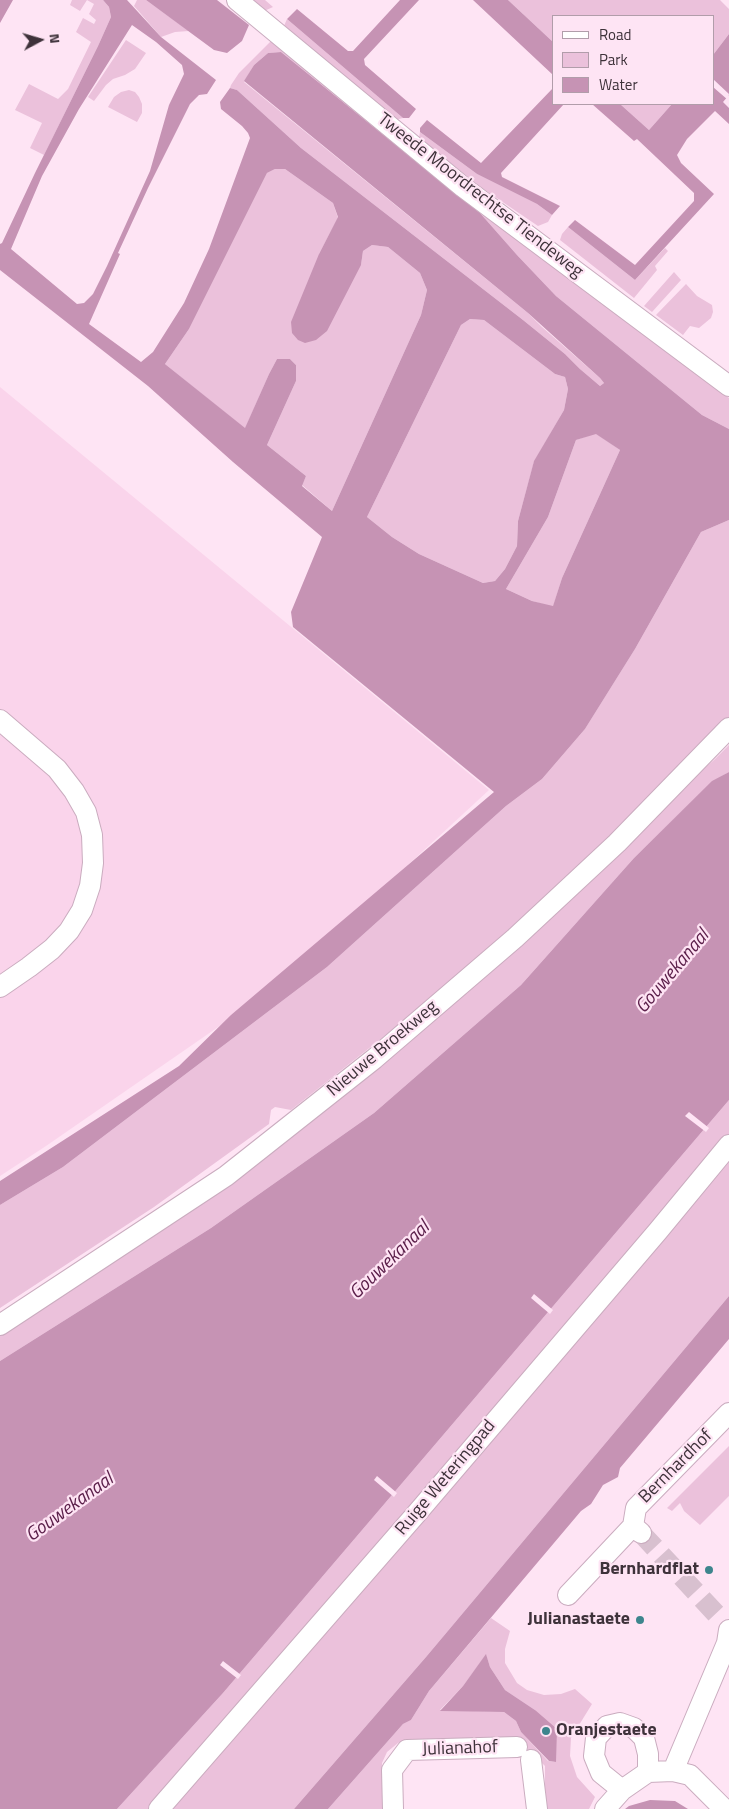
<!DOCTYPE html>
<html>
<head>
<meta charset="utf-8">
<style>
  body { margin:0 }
  #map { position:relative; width:729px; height:1809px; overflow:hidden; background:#fee4f4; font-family:"Titillium Web",sans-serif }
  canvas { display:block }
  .legend { position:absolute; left:552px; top:15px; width:162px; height:90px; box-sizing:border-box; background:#fee4f4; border:1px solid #b19daa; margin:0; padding:6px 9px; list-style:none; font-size:15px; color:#3e323a }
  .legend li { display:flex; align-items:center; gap:10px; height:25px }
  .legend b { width:25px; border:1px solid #b19daa }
  .north { position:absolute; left:15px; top:15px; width:50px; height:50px; -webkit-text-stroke:4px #fee4f4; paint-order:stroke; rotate:84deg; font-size:14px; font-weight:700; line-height:20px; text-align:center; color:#3e323a }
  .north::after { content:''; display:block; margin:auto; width:18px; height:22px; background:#3e323a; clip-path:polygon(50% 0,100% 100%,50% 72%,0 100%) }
</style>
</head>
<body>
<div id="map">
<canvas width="729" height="1809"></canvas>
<ul class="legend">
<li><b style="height:6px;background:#fff"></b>Road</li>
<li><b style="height:14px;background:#ebc1db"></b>Park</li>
<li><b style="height:14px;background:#c693b4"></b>Water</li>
</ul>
<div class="north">N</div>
</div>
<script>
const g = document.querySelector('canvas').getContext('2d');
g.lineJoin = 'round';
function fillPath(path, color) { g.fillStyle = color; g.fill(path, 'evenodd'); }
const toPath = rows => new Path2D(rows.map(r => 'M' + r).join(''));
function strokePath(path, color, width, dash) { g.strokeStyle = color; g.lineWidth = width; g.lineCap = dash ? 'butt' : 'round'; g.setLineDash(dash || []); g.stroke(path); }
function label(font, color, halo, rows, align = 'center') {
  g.font = font + ' "Titillium Web",sans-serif'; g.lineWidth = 4.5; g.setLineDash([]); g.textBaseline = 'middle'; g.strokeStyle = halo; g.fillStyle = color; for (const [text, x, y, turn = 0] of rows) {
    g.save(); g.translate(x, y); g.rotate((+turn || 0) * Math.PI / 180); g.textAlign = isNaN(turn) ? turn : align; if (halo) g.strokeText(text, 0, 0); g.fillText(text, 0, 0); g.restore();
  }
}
const built = toPath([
  [0,387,489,790,276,987,46,1146,0,1176]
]);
const green = toPath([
  [72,0,103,0,109,7,111,17,98,46,44,155,30,148,42,123,15,110,29,84,58,99,68,89,91,42,76,32,83,18,94,24,96,20,89,14,94,4,87,0,80,11,70,5],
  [137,0,146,0,189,31,175,32,161,37,134,6],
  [249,0,265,0,273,7,262,12],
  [508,0,720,0,729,9,729,34,713,55,713,16,553,16,553,42],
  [287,19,403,118,395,120,284,26],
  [126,40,146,53,135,69,125,75,113,79,106,85,94,101,88,97],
  [271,41,729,398,729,429,702,415,556,296,517,255,480,213,281,52,268,53,254,65,244,82,528,313,542,327,600,378,604,383,600,386,580,369,565,354,523,320,301,148,237,90,230,88,231,85,239,73],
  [129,90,135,92,139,97,142,104,142,113,137,122,108,107,114,97,121,92],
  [620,104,672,104,649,130],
  [420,132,477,174,537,204,552,215,548,222,538,226,482,188,419,138],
  [275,169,285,169,333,203,338,218,319,254,361,265,363,251,372,245,388,247,420,273,427,290,421,315,332,511,302,485,306,476,267,445,296,381,296,365,290,359,277,359,269,374,245,429,165,364,189,329,267,173],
  [568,227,635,280,665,248,668,251,655,266,657,270,634,298,560,240,562,234],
  [674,272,681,280,652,312,644,306],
  [686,284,697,296,712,305,713,312,711,318,699,328,690,326,683,335,656,315],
  [470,319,484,320,555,374,565,377,568,389,564,410,534,462,518,521,517,546,505,569,495,581,483,583,419,554,392,537,367,517,461,325],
  [596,433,620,450,562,578,553,607,532,601,506,589,548,517,576,440],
  [729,520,729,717,679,771,577,871,411,1015,291,1110,275,1107,271,1110,269,1124,154,1207,0,1308,0,1205,63,1167,327,967,506,806,542,779,585,729,635,649,701,532],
  [729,745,729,772,712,782,634,858,521,985,374,1113,211,1228,0,1361,0,1326,229,1172,714,760],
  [729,1100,729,1296,426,1657,294,1809,117,1809,223,1693],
  [729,1446,729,1496,700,1525,684,1511,680,1503,672,1511,667,1508],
  [491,1618,510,1631,505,1649,505,1663,517,1683,527,1690,544,1695,561,1694,575,1689,592,1704,571,1738,570,1756,577,1777,595,1797,589,1809,545,1809,545,1766,522,1743,514,1739,407,1739,398,1743,387,1752,382,1763,382,1809,328,1809,403,1724,411,1720,429,1691],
  [486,1655,490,1667,505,1690,535,1710,556,1762,548,1761,521,1732,516,1721,504,1712,440,1710,463,1686]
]);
const water = toPath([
  [0,0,13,0,0,23],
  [103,0,127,0,161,37,216,80,207,94,199,95,190,104,148,188,118,253,120,254,89,324,141,362,153,352,184,303,209,249,250,138,248,133,242,126,221,109,220,102,230,88,237,90,301,148,523,320,565,354,580,369,600,386,604,383,600,378,528,313,244,81,254,65,268,53,281,52,480,213,517,255,556,296,702,415,729,429,729,520,701,532,635,649,585,729,542,779,506,806,327,967,63,1167,0,1205,0,1181,179,1066,231,1015,494,792,293,627,291,612,322,537,233,462,148,386,0,270,0,244,2,243,35,173,98,46,111,17,109,7],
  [132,25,156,42,182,65,184,74,169,105,150,171,107,266,93,294,84,303,77,304,11,249,42,176,79,109],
  [275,169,285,169,333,203,338,217,319,254,291,322,292,333,298,340,305,343,316,340,327,331,361,265,363,251,372,245,388,247,420,273,427,290,421,315,332,511,302,486,306,476,267,445,296,381,296,365,290,359,277,359,269,374,245,428,165,364,189,329,267,173],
  [470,319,484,320,555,374,565,377,568,389,564,410,534,461,518,521,517,546,505,569,495,581,483,583,419,554,392,537,367,517,461,325],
  [596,434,620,450,562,578,553,606,532,601,506,589,548,517,576,440],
  [146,0,217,0,249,25,242,41,227,53,214,50],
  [400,0,419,0,364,59,365,65,416,109,409,118,403,118,287,19,297,9,348,51,353,51],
  [473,0,508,0,553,42,553,75],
  [729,34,729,95,723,102,729,108,729,124,715,111,687,139,677,155,681,163,714,194,635,280,568,227,575,220,635,265,694,201,694,193,637,139,634,141,592,104,620,104,649,130,672,104,713,104,713,55],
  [553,88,553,104,564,104,501,173,502,177,560,206,552,215,537,204,477,174,420,132,420,128,427,120,481,163],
  [729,772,729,1100,223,1693,117,1809,0,1809,0,1361,211,1228,374,1113,521,985,634,858,712,781],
  [729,1296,729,1339,620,1468,618,1477,603,1485,591,1504,581,1511,429,1691,411,1720,403,1724,328,1809,294,1809,426,1657],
  [486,1654,490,1667,505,1690,535,1710,557,1729,556,1762,549,1761,521,1732,516,1721,504,1712,440,1711,463,1686],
  [650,1800,675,1801,688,1809,625,1809,629,1806]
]);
const pier = toPath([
  [713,79,729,94,728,100,713,87],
  [689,1112,709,1128,706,1132,685,1116],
  [534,1294,553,1310,550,1314,531,1298],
  [377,1476,397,1493,394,1497,374,1480],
  [223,1661,241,1675,238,1679,220,1665]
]);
const streetTunnel = toPath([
  [641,1533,718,1616]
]);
const street = toPath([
  [237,0,463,187,729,386],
  [0,720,57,769,74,791,86,812,92,835,93,863,90,886,82,910,69,931,52,949,29,967,0,987],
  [0,1325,226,1176,374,1059,515,938,617,843,729,728],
  [641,1533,633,1526,636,1508,729,1413],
  [568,1595,633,1526],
  [531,1760,537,1809],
  [673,1771,727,1643,729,1630],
  [648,1772,648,1754,644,1738,634,1728,620,1723,607,1726,596,1738,594,1756,601,1773,622,1790,648,1772,673,1771,690,1775,724,1809],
  [159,1809,417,1513,658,1231,729,1145],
  [393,1809,392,1770,407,1750,517,1747],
  [605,1809,622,1790]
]);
const markers = [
  [709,1570,5,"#3d858d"],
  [640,1620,5,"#3d858d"],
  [546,1731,5,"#3d858d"]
];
const streetNames = [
  ["Tweede Moordrechtse Tiendeweg",480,196,38],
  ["Nieuwe Broekweg",383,1049,-40],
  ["Bernhardhof",676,1467,-45],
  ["Ruige Weteringpad",446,1478,-50],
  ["Julianahof",460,1749,-2]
];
const poiNames = [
  ["Bernhardflat",699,1570],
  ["Julianastaete",630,1620],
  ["Oranjestaete",556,1731,"left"]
];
const waterNames = [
  ["Gouwekanaal",673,972,-50],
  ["Gouwekanaal",390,1261,-44],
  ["Gouwekanaal",70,1508,-36]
];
fillPath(built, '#fad4eb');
fillPath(green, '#ebc1db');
fillPath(water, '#c693b4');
fillPath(pier, '#fee4f4');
strokePath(streetTunnel, '#d8c0cf', 20, [20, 10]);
strokePath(street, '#caacbf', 22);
strokePath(street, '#fff', 20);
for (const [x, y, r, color] of markers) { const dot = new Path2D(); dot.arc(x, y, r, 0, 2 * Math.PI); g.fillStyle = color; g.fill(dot); strokePath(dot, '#fee4f4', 2); }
label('18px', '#3e323a', '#fee4f4', streetNames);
label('bold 18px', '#3e323a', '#fee4f4', poiNames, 'right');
label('italic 19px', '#5c204b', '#fee4f4', waterNames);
</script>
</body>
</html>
